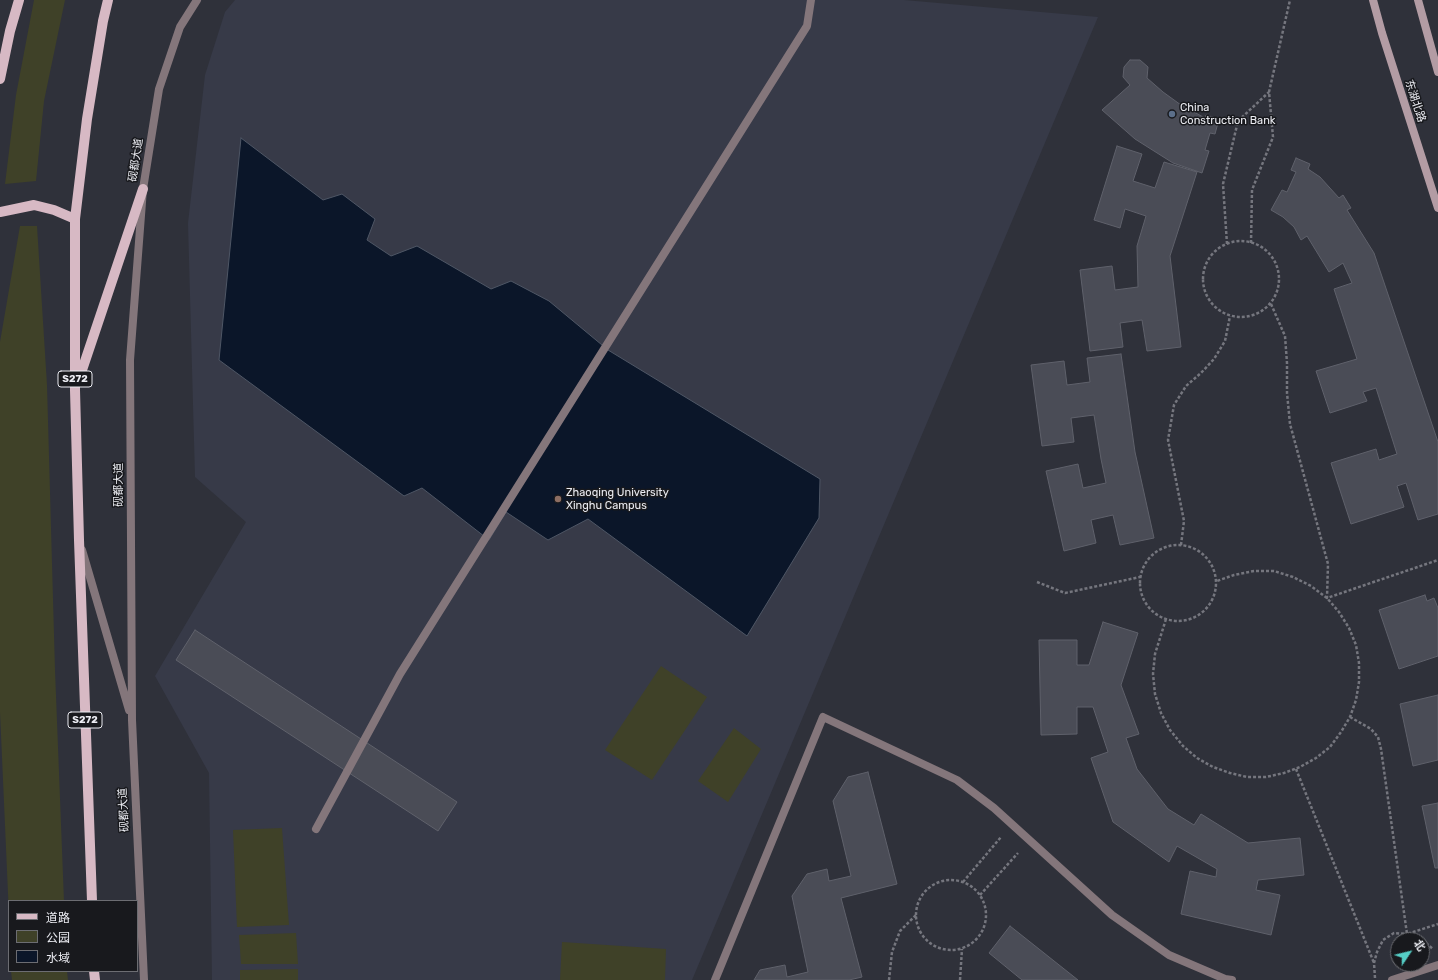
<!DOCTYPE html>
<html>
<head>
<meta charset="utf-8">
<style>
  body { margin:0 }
  #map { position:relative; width:1438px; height:980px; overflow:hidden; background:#2f313a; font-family:Rubik,"Noto Sans SC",sans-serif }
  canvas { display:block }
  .legend { position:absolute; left:8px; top:900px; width:130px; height:72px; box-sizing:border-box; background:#18191d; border:1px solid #6c6d72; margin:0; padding:5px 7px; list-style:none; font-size:12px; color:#ebecf2 }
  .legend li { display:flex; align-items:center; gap:8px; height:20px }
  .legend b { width:20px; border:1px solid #6c6d72 }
  .north { position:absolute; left:1390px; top:932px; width:40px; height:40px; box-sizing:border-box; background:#18191d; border:1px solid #6c6d72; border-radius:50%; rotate:55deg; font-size:11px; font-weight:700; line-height:16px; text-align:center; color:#ebecf2 }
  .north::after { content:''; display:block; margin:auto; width:14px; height:18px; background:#55cec6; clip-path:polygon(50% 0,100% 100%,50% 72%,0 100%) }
</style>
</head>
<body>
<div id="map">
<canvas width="1438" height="980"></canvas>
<ul class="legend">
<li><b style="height:5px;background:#d7b9c4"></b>道路</li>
<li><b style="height:11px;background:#3f4128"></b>公园</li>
<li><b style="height:11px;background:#0b1629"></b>水域</li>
</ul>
<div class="north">北</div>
</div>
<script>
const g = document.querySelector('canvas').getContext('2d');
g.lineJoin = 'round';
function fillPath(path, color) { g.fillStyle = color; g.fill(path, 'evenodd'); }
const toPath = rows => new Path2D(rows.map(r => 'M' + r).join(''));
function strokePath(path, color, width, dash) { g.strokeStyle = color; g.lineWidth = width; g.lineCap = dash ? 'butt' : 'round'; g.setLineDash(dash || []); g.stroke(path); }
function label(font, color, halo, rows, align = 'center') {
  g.font = font + ' Rubik,"Noto Sans SC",sans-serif'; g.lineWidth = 3; g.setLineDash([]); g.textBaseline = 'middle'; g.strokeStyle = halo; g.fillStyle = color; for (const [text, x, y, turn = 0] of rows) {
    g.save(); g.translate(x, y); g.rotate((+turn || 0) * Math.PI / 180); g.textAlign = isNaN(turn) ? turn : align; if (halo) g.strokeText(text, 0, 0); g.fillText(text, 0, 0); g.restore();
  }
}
const built = toPath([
  [235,0,904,0,1098,17,692,980,212,980,209,773,155,676,246,522,195,477,188,223,205,75,225,12]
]);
const green = toPath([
  [34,0,65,0,44,101,36,181,5,184,16,95],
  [20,226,37,226,47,385,55,670,64,901,9,901,9,916,0,712,0,342],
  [661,666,707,697,652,780,605,750],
  [734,728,761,749,728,802,698,781],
  [282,828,289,925,237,927,233,830],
  [296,933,298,964,241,964,239,935],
  [562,942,666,949,665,980,560,980],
  [298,969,298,980,240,980,240,970],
  [11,971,67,971,68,980,12,980]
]);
const water = toPath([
  [241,138,323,200,342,194,375,219,367,240,391,256,417,246,491,289,511,281,549,301,608,350,820,479,819,518,747,636,588,519,548,540,506,512,489,540,422,488,404,496,219,360,241,138]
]);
const building = toPath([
  [1130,60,1140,60,1148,67,1147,78,1163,92,1181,105,1205,118,1206,115,1219,119,1215,134,1210,133,1205,150,1209,151,1202,173,1173,163,1135,139,1102,110,1130,85,1123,77,1124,67,1130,60],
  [1117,146,1142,154,1133,181,1155,188,1164,162,1197,172,1170,256,1181,347,1147,351,1142,320,1120,323,1123,347,1090,351,1080,270,1112,266,1115,290,1138,287,1137,246,1146,216,1125,209,1120,228,1094,220,1117,146],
  [1296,158,1310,164,1308,169,1320,177,1339,198,1343,195,1351,208,1347,210,1374,253,1438,442,1438,514,1418,520,1406,483,1397,486,1404,507,1351,524,1331,463,1376,449,1379,460,1397,454,1376,388,1363,392,1367,401,1330,413,1316,371,1357,359,1334,289,1352,283,1343,263,1329,272,1307,236,1301,240,1294,227,1283,217,1271,210,1282,190,1287,192,1296,172,1291,170,1296,158],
  [1121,354,1135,452,1154,538,1120,545,1113,515,1091,520,1096,543,1064,551,1046,471,1078,464,1083,488,1106,483,1101,459,1094,415,1071,418,1074,442,1042,446,1031,365,1064,361,1067,385,1090,382,1087,358,1121,354],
  [1425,595,1427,601,1434,598,1438,608,1438,656,1399,669,1379,610,1425,595],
  [1103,622,1138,633,1121,685,1139,734,1126,738,1137,769,1168,809,1194,825,1201,814,1248,843,1300,838,1304,875,1258,880,1256,890,1280,895,1271,935,1181,914,1190,871,1216,877,1217,869,1177,846,1169,862,1113,822,1091,758,1108,752,1093,707,1077,707,1077,734,1041,735,1039,640,1077,640,1077,665,1089,665,1103,622],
  [195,630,457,802,438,831,176,660,195,630],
  [1438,695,1438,760,1413,766,1400,704,1438,695],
  [868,772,897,884,841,898,862,977,849,980,754,980,760,970,785,965,787,977,808,972,792,896,807,874,827,869,829,881,851,876,833,801,848,777,868,772],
  [1438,803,1438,868,1435,868,1422,806,1438,803],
  [1010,926,1078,980,1022,980,989,953,1010,926]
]);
const path = toPath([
  '1203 279a38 38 0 1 1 76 0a38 38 0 1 1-76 0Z',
  [1251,243,1252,190,1273,137,1269,92,1290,0],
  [1227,244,1223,184,1238,121,1269,92],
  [1271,304,1285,336,1287,363,1287,393,1290,424,1328,564,1327,598,1438,560],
  '1140 583a38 38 0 1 1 76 0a38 38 0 1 1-76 0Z',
  [1181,545,1184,521,1168,440,1174,405,1186,386,1201,373,1214,359,1225,341,1230,316],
  [1037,582,1065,593,1140,577],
  [1166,619,1155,654,1153,674,1155,694,1161,713,1170,730,1183,746,1197,758,1213,767,1230,773,1247,777,1266,777,1284,773,1300,767,1316,758,1330,747,1341,732,1350,717,1356,700,1359,682,1359,663,1356,645,1349,628,1339,612,1327,598,1311,586,1293,577,1274,571,1254,571,1234,575,1217,581],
  [1350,717,1371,729,1378,737,1381,749,1407,934,1438,924],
  [1296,769,1374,963],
  '916 915a35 35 0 1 1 70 0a35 35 0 1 1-70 0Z',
  [963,882,1001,837],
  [980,895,1018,853],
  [1422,940,1433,949],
  [1375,978,1374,963,1377,952,1383,940,1394,933,1407,934,1421,940],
  [889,980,892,952,900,931,916,915],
  [960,980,962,949]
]);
const minor = toPath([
  [316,829,400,674,807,26,811,0],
  [715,980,823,717,957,780,994,808,1112,915,1169,955,1225,979,1232,980],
  [1392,980,1438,965]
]);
const tertiary = toPath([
  [82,550,129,710],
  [144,980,132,720,130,360,143,189,159,89,180,27,197,0]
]);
const secondary = toPath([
  [1373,0,1382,33,1438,208],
  [1418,0,1438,72]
]);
const primary = toPath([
  [0,79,10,31,19,0],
  [0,212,34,205,54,210,75,219],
  [78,382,143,189],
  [92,901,79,540,75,390,75,219,87,119,103,21,108,0],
  [94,971,95,980]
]);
const markers = [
  [1172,114,4,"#5c6f8a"],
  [558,499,4,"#8d6e63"]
];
const shields = [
  [75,379,34],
  [85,720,34]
];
const shieldNames = [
  ["S272",75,379],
  ["S272",85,720]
];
const streetNames = [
  ["东湖北路",1415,101,72],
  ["砚都大道",136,160,-81],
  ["砚都大道",119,485,-90],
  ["砚都大道",124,810,-93]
];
const poiNames = [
  ["China",1180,108],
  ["Construction Bank",1180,121],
  ["Zhaoqing University",566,493],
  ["Xinghu Campus",566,506]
];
fillPath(built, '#373a48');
fillPath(green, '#3f4128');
fillPath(water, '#0b1629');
strokePath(water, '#4e5665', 1);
fillPath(building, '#4a4c56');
strokePath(building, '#5f616b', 1);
strokePath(path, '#75767e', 2.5, [3, 2]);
strokePath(minor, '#84767b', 8);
strokePath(tertiary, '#84767b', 8);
strokePath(secondary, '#b39ca4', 8);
strokePath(primary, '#d7b9c4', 10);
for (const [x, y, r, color] of markers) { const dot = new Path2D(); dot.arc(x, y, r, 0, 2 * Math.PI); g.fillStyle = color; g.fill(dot); strokePath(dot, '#18191d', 1.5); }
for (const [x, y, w] of shields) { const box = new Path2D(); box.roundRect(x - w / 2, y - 8, w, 16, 3); g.fillStyle = '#18191d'; g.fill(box); strokePath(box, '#ebecf2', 1); }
label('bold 10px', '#ebecf2', null, shieldNames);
label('11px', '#ebecf2', '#18191d', streetNames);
label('11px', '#ebecf2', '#18191d', poiNames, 'left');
</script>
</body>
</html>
